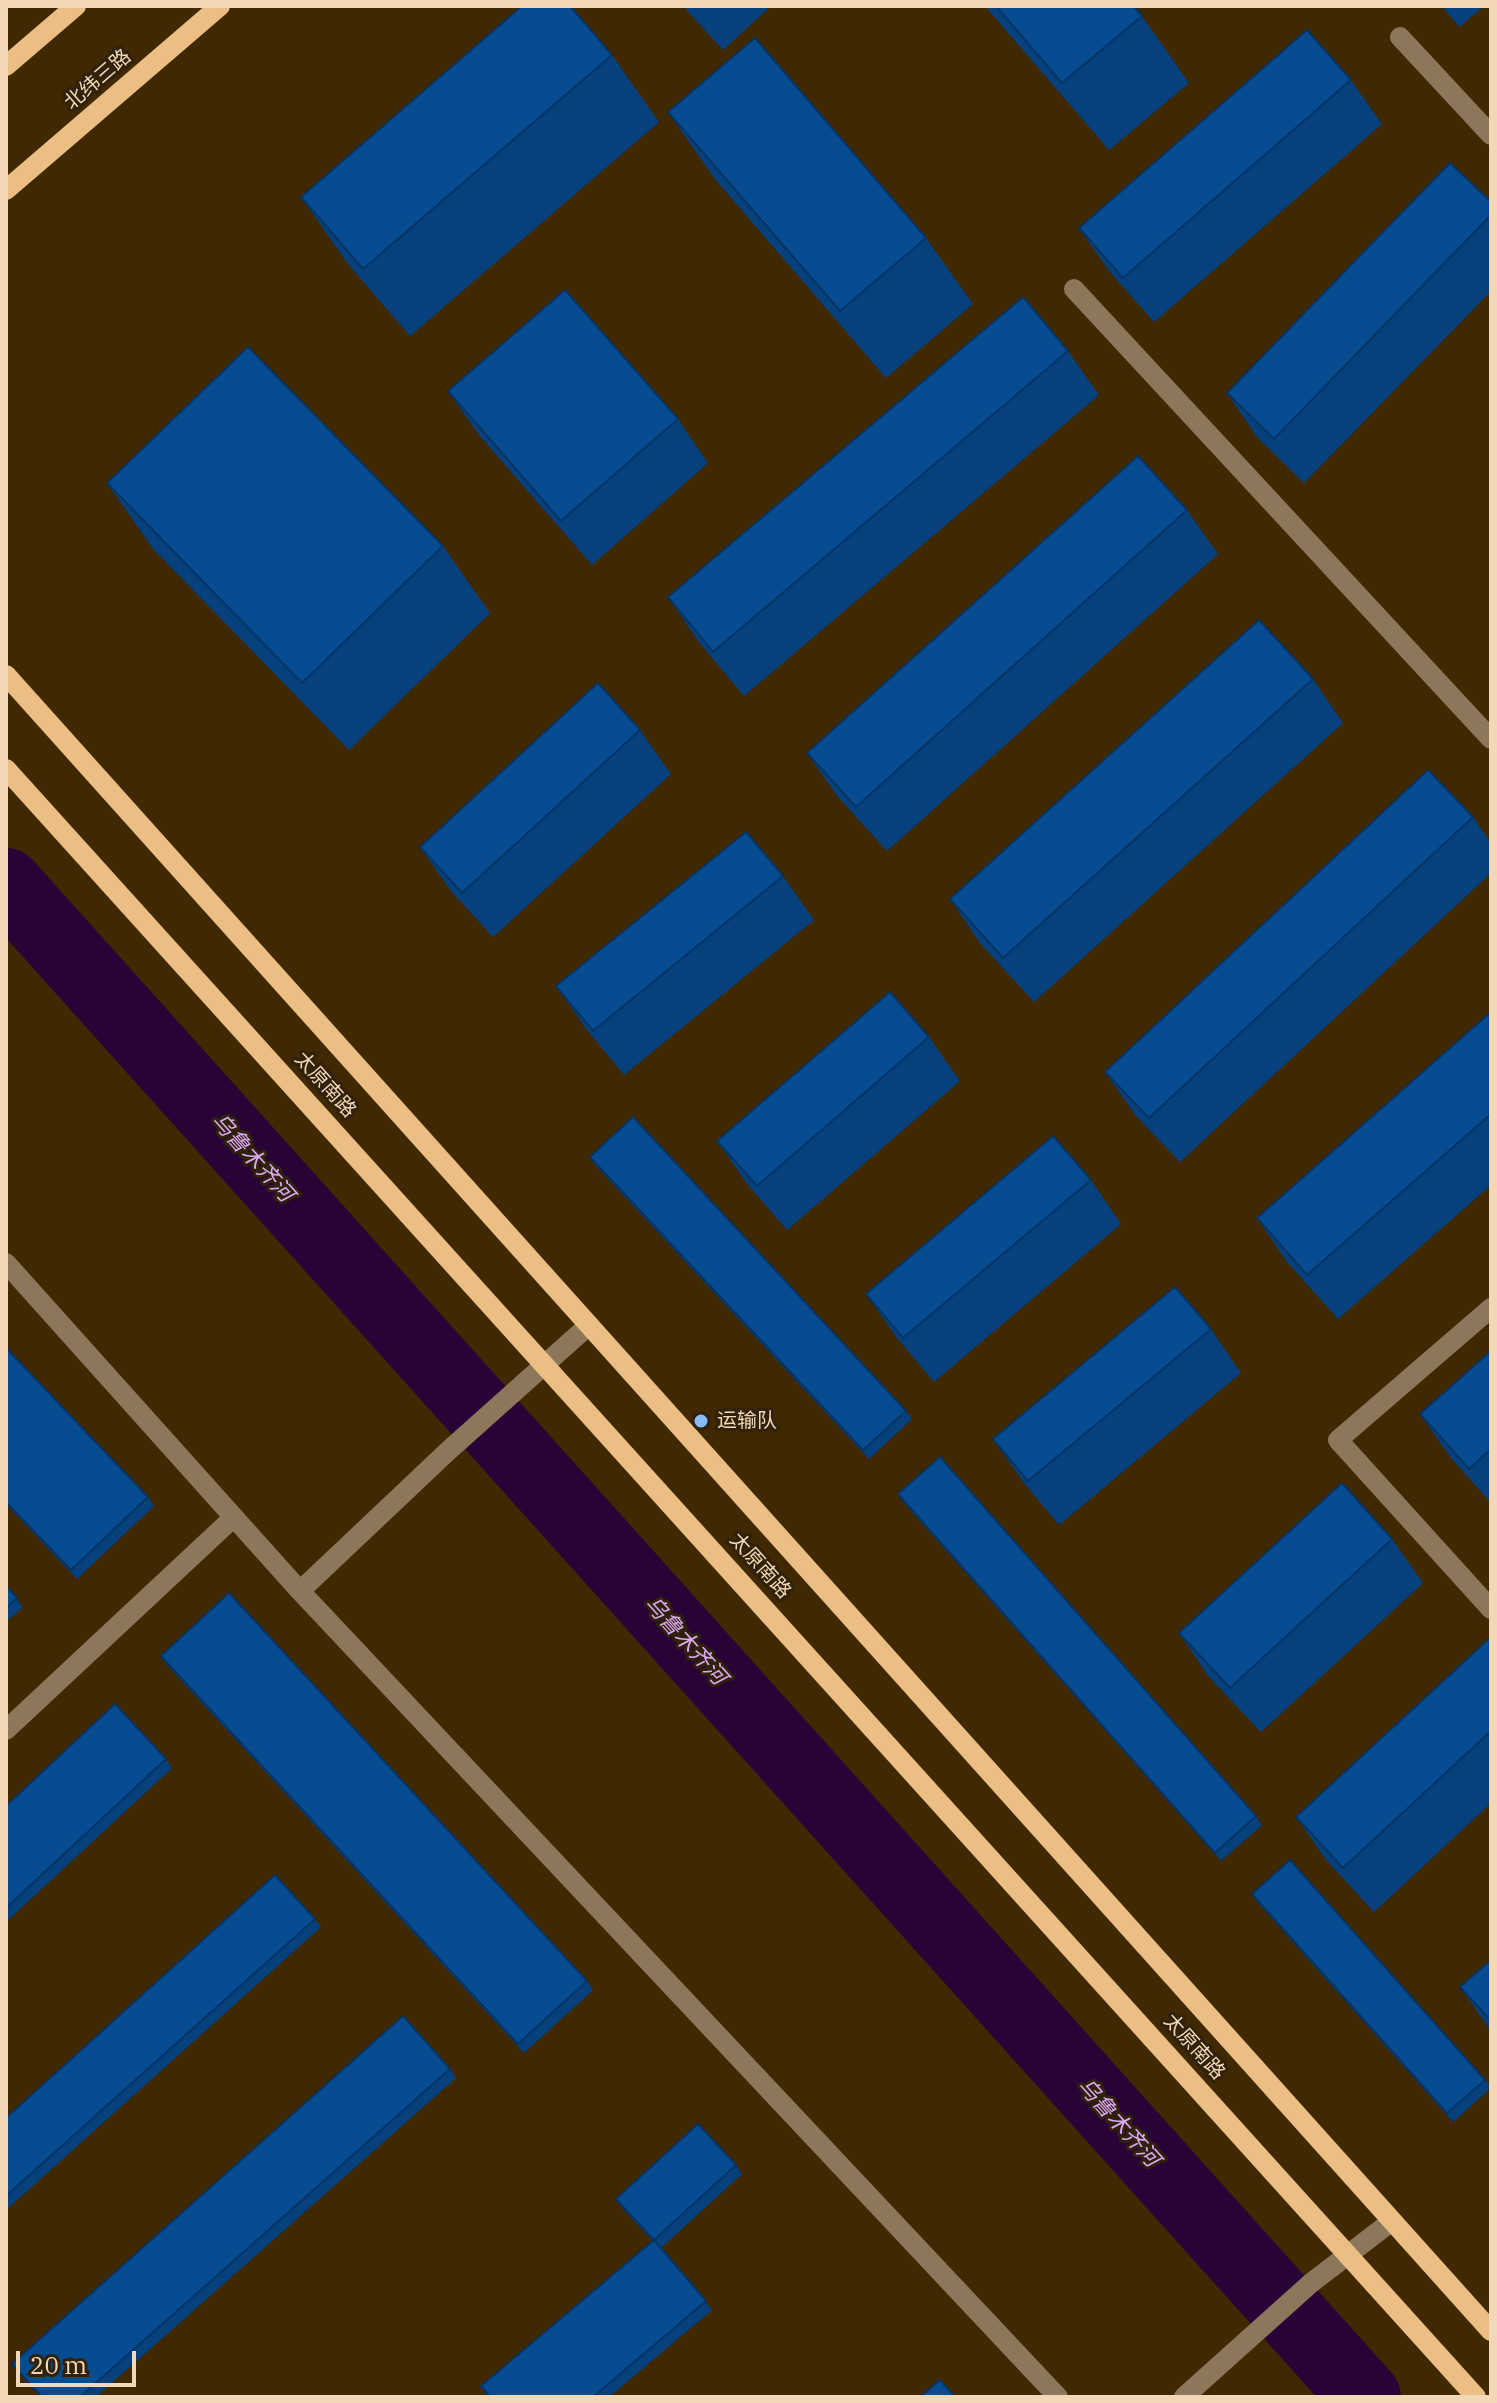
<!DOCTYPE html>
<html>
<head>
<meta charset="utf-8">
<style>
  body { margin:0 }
  #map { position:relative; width:1497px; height:2403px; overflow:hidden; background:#402800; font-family:"IBM Plex Serif",serif }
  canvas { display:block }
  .frame { position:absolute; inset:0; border:8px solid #f2d8b6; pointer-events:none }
  .scale { position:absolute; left:16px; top:2351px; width:120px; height:36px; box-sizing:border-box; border:4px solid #f2d8b6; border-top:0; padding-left:10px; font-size:24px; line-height:28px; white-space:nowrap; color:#f2d8b6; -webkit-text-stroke:6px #30210a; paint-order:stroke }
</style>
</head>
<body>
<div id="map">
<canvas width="1497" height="2403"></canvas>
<div class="frame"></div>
<div class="scale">20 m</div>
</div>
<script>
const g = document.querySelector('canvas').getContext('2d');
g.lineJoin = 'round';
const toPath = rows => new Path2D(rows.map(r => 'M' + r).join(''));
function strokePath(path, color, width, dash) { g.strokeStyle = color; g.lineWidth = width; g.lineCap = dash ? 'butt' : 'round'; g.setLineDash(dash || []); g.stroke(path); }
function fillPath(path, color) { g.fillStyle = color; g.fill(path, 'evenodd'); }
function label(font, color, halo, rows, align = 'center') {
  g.font = font + ' "IBM Plex Serif","Noto Sans SC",serif'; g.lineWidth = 6; g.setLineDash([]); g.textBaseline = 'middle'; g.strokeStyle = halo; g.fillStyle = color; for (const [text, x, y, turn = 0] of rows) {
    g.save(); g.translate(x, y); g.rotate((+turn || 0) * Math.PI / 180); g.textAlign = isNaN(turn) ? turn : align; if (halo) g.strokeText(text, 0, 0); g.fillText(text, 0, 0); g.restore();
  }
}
const river = toPath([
  [6,884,1365,2397]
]);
const minor = toPath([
  [1400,37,1491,135],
  [1074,289,1491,739],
  [6,1263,300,1591],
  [1491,1308,1338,1440,1491,1609],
  [589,1325,448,1451,300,1591,1058,2397],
  [6,1730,234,1517],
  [1184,2397,1311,2283,1392,2221]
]);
const major = toPath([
  [6,66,76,6],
  [6,190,220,6],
  [6,675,1491,2331],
  [6,769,1476,2397]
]);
const wall = toPath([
  [683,6,771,6,723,50],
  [985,6,1133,6,1142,16,1189,83,1109,150],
  [1442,6,1484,6,1459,27],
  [612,55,659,122,410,336,348,264,301,197],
  [1351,80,1382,124,1154,322,1110,272,1079,228],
  [668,112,926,238,973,304,886,378,715,179],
  [1491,202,1491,291,1304,483,1257,437,1227,393],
  [1068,351,1099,395,744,696,698,641,668,597],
  [448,391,678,419,708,463,592,565,479,435],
  [107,483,443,546,490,613,349,750,154,550],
  [1187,510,1218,554,887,851,838,797,807,753],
  [1313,679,1343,723,1034,1002,980,943,950,899],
  [640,730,671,774,493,937,451,891,420,847],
  [1473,817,1491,843,1491,873,1180,1162,1136,1116,1105,1072],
  [783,876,814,920,624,1075,587,1030,556,986],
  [1491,1012,1491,1185,1338,1319,1287,1262,1257,1218],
  [929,1037,960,1081,787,1230,748,1185,717,1141],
  [590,1157,906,1411,912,1419,869,1459,596,1166],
  [1091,1180,1121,1224,934,1382,897,1338,866,1294],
  [1211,1329,1241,1373,1059,1525,1024,1483,993,1439],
  [6,1348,148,1497,154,1506,77,1579,6,1504],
  [1491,1351,1491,1503,1451,1458,1420,1414],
  [898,1494,1256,1816,1262,1825,1221,1861,904,1503],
  [1392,1539,1423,1583,1261,1732,1209,1677,1179,1633],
  [6,1586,23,1607,6,1622],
  [1491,1637,1491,1803,1374,1912,1327,1861,1296,1817],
  [161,1656,587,1981,593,1990,524,2053,167,1665],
  [166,1759,172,1768,6,1922,6,1806],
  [1252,1894,1485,2080,1491,2088,1453,2122,1258,1903],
  [315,1919,321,1927,6,2210,6,2118],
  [1491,1960,1491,2031,1460,1987],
  [450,2069,456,2078,96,2397,41,2397,12,2364],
  [736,2165,742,2174,661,2248,712,2310,609,2397,489,2397,481,2386,653,2241,622,2208,616,2199]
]);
const building = toPath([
  [522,6,570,6,612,55,363,269,301,197,522,6],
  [996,6,1133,6,1142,16,1062,83,996,6],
  [1307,30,1351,80,1123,278,1079,228,1307,30],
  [755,38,926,238,840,311,668,112,755,38],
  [1450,163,1491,202,1491,215,1274,439,1227,393,1450,163],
  [565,290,678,419,561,521,448,391,565,290],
  [1023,297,1068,351,713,652,668,597,1023,297],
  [248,347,443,546,302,683,107,483,248,347],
  [1138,456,1187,510,856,807,807,753,1138,456],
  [1259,620,1313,679,1003,958,950,899,1259,620],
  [598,683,640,730,462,893,420,847,598,683],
  [1428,770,1473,817,1149,1118,1105,1072,1428,770],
  [746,832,783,876,593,1031,556,986,746,832],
  [890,992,929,1037,757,1186,717,1141,890,992],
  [1491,1012,1491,1114,1307,1275,1257,1218,1491,1012],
  [633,1117,906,1411,863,1450,590,1157,633,1117],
  [1053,1136,1091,1180,903,1338,866,1294,1053,1136],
  [1175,1287,1211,1329,1028,1481,993,1439,1175,1287],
  [6,1348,148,1497,71,1570,6,1502,6,1348],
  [1491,1351,1491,1449,1469,1469,1420,1414,1491,1351],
  [940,1457,1256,1816,1215,1853,898,1494,940,1457],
  [1342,1483,1392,1539,1230,1688,1179,1633,1342,1483],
  [6,1586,17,1598,6,1608,6,1586],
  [229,1593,587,1981,518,2044,161,1656,229,1593],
  [1491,1637,1491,1731,1343,1868,1296,1817,1491,1637],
  [115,1704,166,1759,6,1908,6,1806,115,1704],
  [1290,1860,1485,2080,1447,2113,1252,1894,1290,1860],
  [275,1875,315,1919,6,2196,6,2118,275,1875],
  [1491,1960,1491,2021,1460,1987,1491,1960],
  [403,2016,450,2069,80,2397,42,2397,12,2364,403,2016],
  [698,2124,736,2165,654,2240,616,2199,698,2124],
  [654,2240,706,2301,593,2397,490,2397,481,2386,654,2240],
  [940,2380,955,2397,920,2397,940,2380]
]);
const markers = [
  [701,1421,8,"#87bbfc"]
];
const streetNames = [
  ["北纬三路",98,80,-41],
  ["太原南路",325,1085,48],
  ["太原南路",760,1566,48],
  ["太原南路",1194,2047,48]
];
const poiNames = [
  ["运输队",717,1421]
];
const waterNames = [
  ["乌鲁木齐河",252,1158,48],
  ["乌鲁木齐河",685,1641,48],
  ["乌鲁木齐河",1118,2123,48]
];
strokePath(river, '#290237', 72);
strokePath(minor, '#8c775b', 20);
strokePath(major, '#ebbf84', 20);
fillPath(wall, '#06407d');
fillPath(building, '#074b91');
strokePath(building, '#053466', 2);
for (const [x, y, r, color] of markers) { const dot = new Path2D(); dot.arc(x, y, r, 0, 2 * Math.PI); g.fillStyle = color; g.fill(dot); strokePath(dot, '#30210a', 3); }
label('20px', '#f2d8b6', '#30210a', streetNames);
label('20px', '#f2d8b6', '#30210a', poiNames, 'left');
label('italic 22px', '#dba8f3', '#30210a', waterNames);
</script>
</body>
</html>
